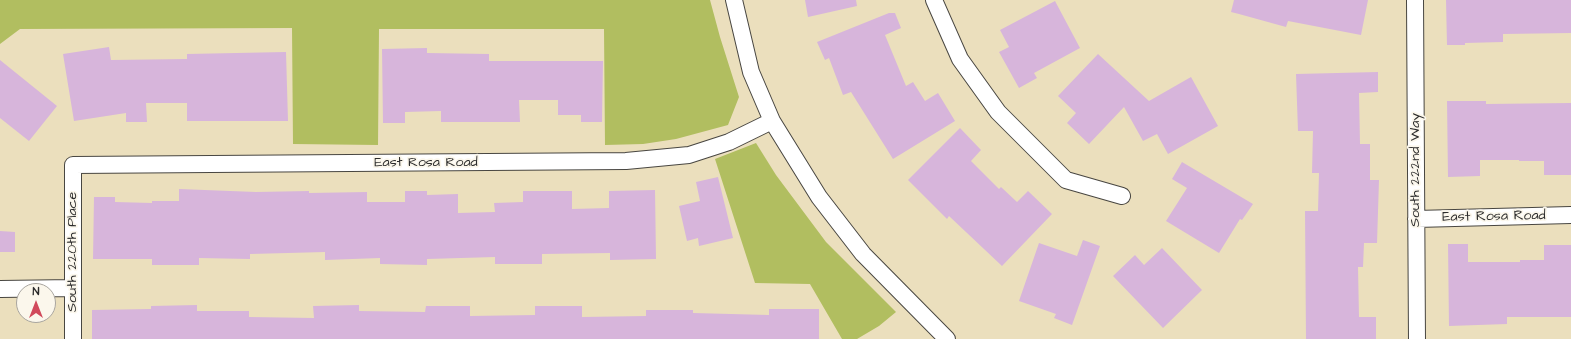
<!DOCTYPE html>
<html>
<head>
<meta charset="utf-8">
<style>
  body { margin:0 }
  #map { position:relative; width:1571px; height:339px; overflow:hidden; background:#ebdfbd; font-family:"Architects Daughter",sans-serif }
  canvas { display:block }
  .north { position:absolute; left:16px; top:283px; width:40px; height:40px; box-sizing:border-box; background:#fbf7ec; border:1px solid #a8a59f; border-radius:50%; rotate:0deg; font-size:11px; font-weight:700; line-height:16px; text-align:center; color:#2b2b2b }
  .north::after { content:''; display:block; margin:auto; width:14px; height:18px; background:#d1495b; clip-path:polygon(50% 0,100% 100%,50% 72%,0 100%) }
</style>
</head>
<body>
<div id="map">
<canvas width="1571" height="339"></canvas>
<div class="north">N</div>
</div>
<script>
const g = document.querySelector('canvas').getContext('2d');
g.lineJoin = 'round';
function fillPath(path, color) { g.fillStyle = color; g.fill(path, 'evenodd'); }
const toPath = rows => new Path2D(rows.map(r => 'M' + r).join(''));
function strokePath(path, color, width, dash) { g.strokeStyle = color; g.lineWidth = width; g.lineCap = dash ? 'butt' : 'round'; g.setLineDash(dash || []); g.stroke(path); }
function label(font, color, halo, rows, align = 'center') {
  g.font = font + ' "Architects Daughter",sans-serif'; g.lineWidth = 3.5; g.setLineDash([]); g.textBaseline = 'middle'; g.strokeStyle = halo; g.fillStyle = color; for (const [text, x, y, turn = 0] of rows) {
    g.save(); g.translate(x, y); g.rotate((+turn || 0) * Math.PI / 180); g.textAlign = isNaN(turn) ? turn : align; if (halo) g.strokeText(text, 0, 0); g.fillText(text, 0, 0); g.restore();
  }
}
const green = toPath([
  [0,0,710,0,720,37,739,97,728,125,676,139,643,144,605,145,604,29,379,29,378,145,293,144,292,28,20,29,0,44],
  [756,143,776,175,826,242,896,312,879,326,857,339,842,339,810,284,755,283,715,159]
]);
const building = toPath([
  [805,0,856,0,857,6,808,17],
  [1234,0,1368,0,1361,35,1288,21,1286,27,1239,14,1231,12],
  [1446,0,1571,0,1571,33,1503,34,1503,42,1465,43,1465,45,1447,45],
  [1055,1,1080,48,1034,73,1037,78,1019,88,999,52,1009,47,1000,30],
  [889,13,895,13,901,28,885,35,906,86,913,82,925,101,938,93,955,121,893,159,851,92,843,95,829,58,825,60,817,42],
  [109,47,111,60,187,59,187,54,286,52,288,121,187,121,187,103,146,103,147,122,126,122,126,113,74,121,63,54],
  [427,48,427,53,489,54,489,61,603,61,602,122,581,122,581,115,558,115,558,100,519,100,520,122,441,122,441,111,405,112,405,123,383,123,382,49],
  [1098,54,1149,101,1191,77,1218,126,1168,154,1157,134,1143,141,1124,107,1089,144,1067,123,1076,113,1058,96],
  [0,60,57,106,29,141,0,118],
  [1378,72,1378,92,1359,93,1360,144,1370,144,1370,180,1379,180,1377,243,1364,243,1363,267,1358,267,1359,317,1376,317,1376,339,1306,339,1305,211,1318,211,1319,173,1312,173,1313,131,1298,131,1296,74],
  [1447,101,1486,101,1486,104,1571,103,1571,175,1544,175,1544,161,1519,161,1519,160,1480,160,1480,176,1448,177],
  [960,128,981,150,971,161,999,189,1001,187,1017,202,1028,191,1052,214,1002,266,949,216,947,219,908,180],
  [1182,162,1253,204,1242,220,1240,219,1219,253,1166,221,1187,188,1172,179],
  [718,177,733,238,699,246,698,238,687,241,679,206,700,201,696,182],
  [179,189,256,192,309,191,309,193,367,192,367,202,405,202,405,191,427,191,427,195,458,194,458,213,495,212,494,203,523,202,523,191,572,191,572,209,609,208,609,191,655,190,656,259,610,260,610,253,542,254,542,264,495,264,495,257,427,259,427,265,380,264,380,258,325,260,325,252,250,254,250,259,199,258,199,265,152,265,152,259,93,259,94,197,115,197,115,202,152,203,152,201,179,201],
  [0,231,15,232,15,252,0,252],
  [1083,240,1100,246,1072,325,1054,318,1056,314,1019,301,1039,243,1077,256],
  [1448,244,1468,244,1468,262,1520,262,1520,260,1544,260,1544,245,1571,245,1571,317,1507,317,1507,324,1449,326],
  [1162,248,1202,290,1163,328,1113,276,1135,255,1144,265],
  [197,305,197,311,249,311,249,317,314,318,313,306,359,305,359,311,425,312,426,306,470,306,470,316,535,315,535,306,582,306,582,317,646,316,646,310,693,310,693,313,769,315,769,309,819,309,819,339,92,339,92,310,151,309,151,306]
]);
const minor = toPath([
  [734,0,751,72,772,121,819,197,863,254,947,339],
  [934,0,960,59,998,112,1066,180,1122,196],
  [1415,0,1417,339],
  [1416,219,1571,215],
  [0,289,73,288],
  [73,339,73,165,626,161,689,155,729,142,772,121]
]);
const streetNames = [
  ["East Rosa Road",426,163],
  ["South 222nd Way",1416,170,-90],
  ["East Rosa Road",1494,217,-1],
  ["South 220th Place",73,252,-90]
];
fillPath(green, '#b1be60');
fillPath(building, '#d7b5db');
strokePath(minor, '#484641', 18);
strokePath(minor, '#fff', 16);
label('14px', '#2b2b2b', '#fbf7ec', streetNames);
</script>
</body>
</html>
